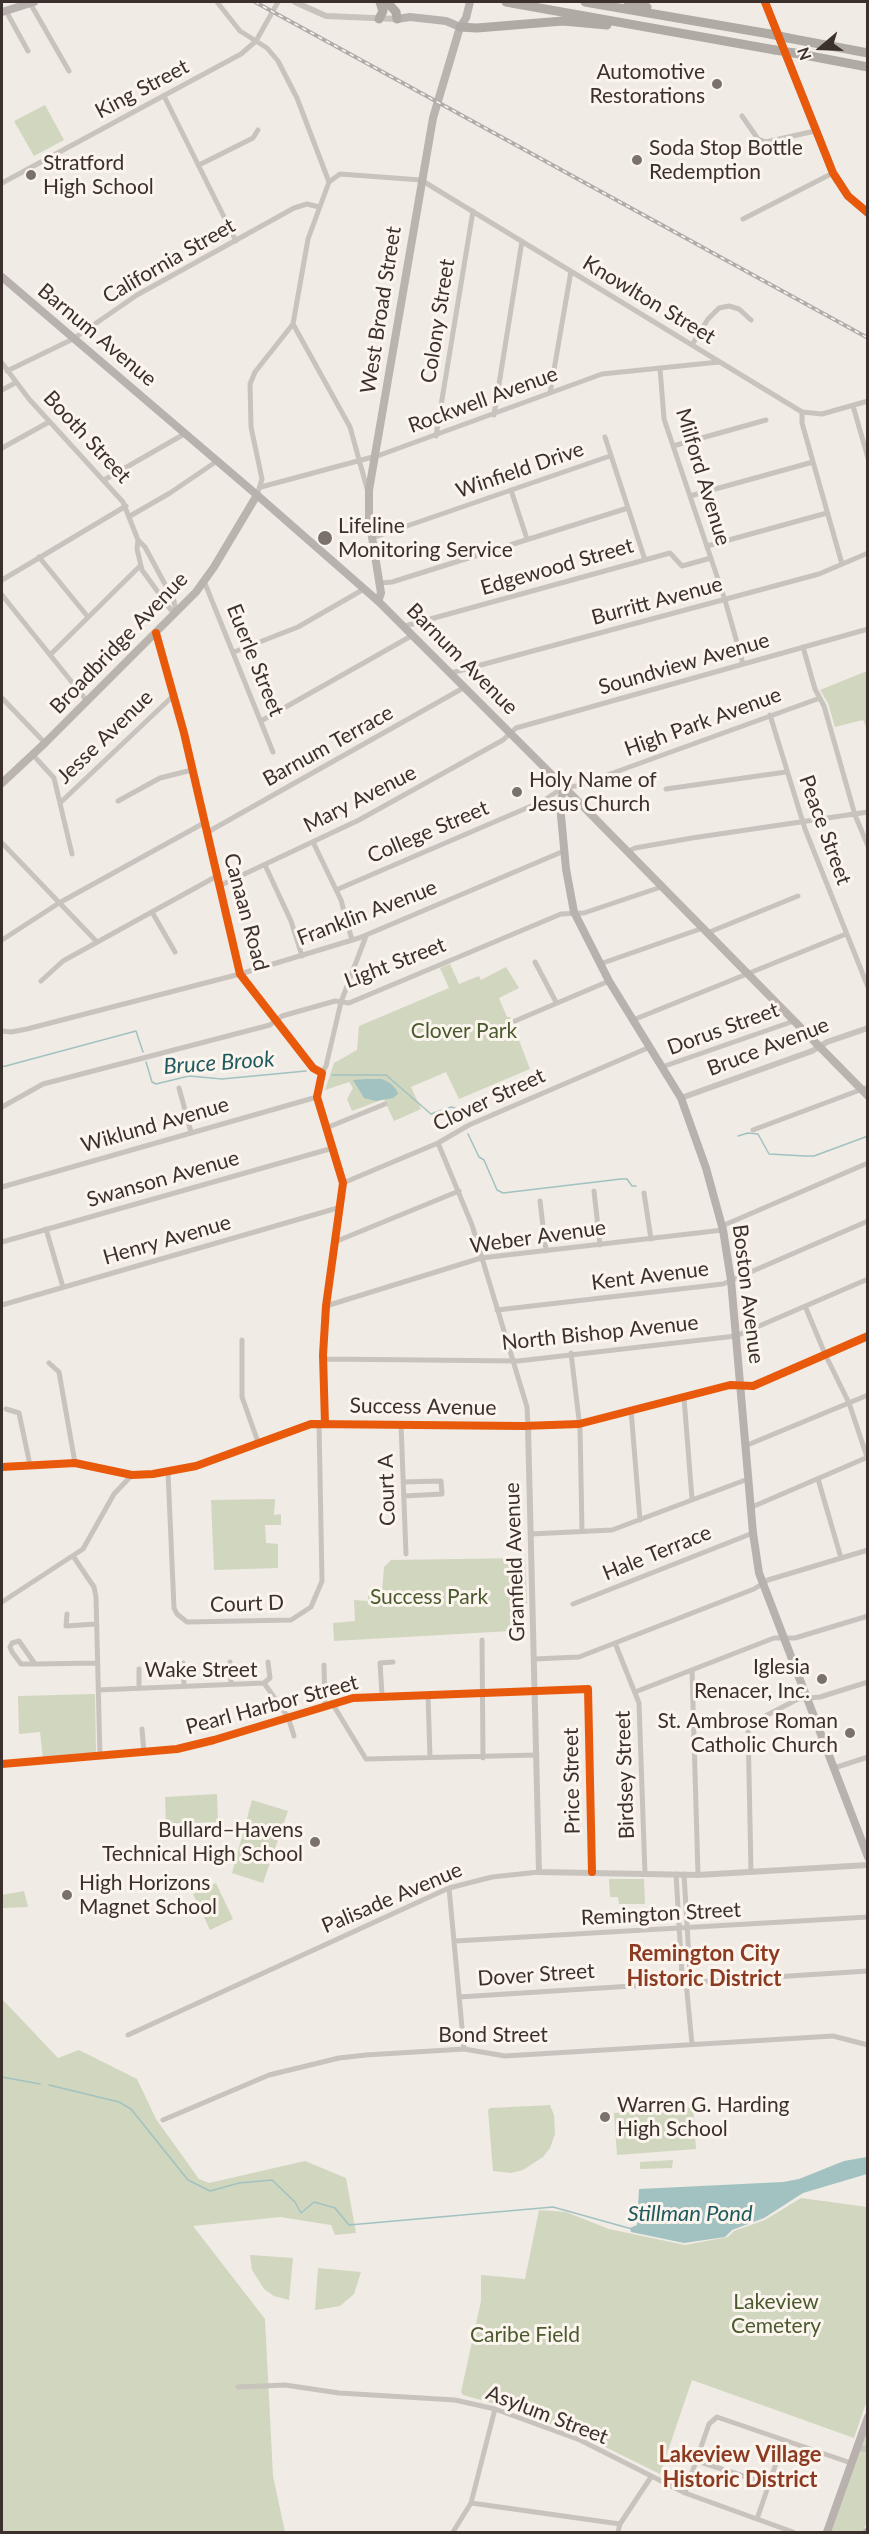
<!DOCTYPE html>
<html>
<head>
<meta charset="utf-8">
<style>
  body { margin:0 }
  #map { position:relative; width:869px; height:2534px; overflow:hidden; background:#f0ebe5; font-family:Lato,sans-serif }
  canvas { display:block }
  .frame { position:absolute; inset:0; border:3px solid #3b302b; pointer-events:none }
  .north { position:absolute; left:791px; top:18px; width:60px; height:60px; -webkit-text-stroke:4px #fbf5ee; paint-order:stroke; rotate:251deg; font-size:16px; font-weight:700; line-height:24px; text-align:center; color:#3b302b }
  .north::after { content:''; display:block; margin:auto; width:21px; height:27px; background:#3b302b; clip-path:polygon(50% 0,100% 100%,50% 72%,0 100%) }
</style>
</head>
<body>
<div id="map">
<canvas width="869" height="2534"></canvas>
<div class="frame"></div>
<div class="north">N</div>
</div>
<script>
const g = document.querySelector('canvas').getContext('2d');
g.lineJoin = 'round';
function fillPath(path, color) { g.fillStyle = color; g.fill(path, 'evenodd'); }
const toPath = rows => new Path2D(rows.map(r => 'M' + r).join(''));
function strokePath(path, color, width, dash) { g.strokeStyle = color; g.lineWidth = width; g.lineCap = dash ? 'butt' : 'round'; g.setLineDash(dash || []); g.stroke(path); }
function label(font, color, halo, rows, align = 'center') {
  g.font = font + ' Lato,sans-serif'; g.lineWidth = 6; g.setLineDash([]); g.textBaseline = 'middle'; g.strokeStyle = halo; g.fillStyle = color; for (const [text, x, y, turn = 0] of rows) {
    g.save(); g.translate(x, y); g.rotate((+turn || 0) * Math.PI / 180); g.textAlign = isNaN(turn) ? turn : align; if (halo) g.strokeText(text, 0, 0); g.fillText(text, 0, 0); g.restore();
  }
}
const green = toPath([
  [45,105,64,140,34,156,14,121],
  [867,671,867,729,863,720,835,727,828,703,820,690],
  [450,964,459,984,479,976,481,980,506,967,519,988,499,998,507,1017,510,1017,530,1069,459,1099,446,1072,411,1087,421,1109,394,1121,384,1099,352,1111,347,1099,353,1088,349,1082,325,1090,334,1063,357,1050,359,1026,449,988,440,968],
  [275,1499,274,1515,281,1514,281,1525,265,1525,266,1543,278,1544,278,1568,214,1570,211,1500],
  [525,1558,527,1604,512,1606,511,1631,334,1641,333,1623,355,1621,354,1600,368,1601,368,1595,377,1595,382,1592,384,1567,391,1560],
  [95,1694,96,1754,43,1759,40,1732,19,1734,18,1696],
  [217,1794,218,1822,166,1824,165,1797],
  [252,1800,288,1811,263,1883,232,1873],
  [609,1879,644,1879,645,1904,619,1904,618,1897,610,1897],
  [216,1883,233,1919,210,1930,193,1894],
  [24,1891,28,1907,3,1908,2,1895],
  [2,1999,58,2058,79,2050,137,2079,156,2119,199,2179,209,2183,305,2161,346,2178,356,2233,335,2235,331,2225,280,2217,193,2226,265,2319,273,2476,285,2532,2,2532],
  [550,2105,554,2115,555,2134,550,2148,543,2157,523,2170,511,2173,493,2171,488,2110,490,2108],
  [693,2107,696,2149,617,2155,614,2113],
  [673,2160,672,2168,640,2169,640,2162],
  [801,2198,867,2207,867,2400,854,2438,692,2380,660,2474,583,2436,499,2405,463,2395,461,2392,481,2301,481,2275,525,2279,539,2210,566,2212,609,2229,685,2245,728,2237,734,2231,765,2220],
  [250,2255,293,2258,289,2300,274,2296,264,2289,252,2270],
  [318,2268,361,2272,354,2294,340,2306,315,2310],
  [867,2426,867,2521,863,2532,831,2532]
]);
const water = toPath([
  [366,1079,382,1079,390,1083,396,1089,398,1094,393,1098,376,1101,364,1098,353,1080],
  [867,2157,867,2174,803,2193,764,2218,732,2230,725,2237,684,2243,631,2232,630,2228,637,2225,639,2189,783,2182,799,2179,844,2161]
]);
const stream = toPath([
  [146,1062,152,1082,156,1084,189,1076,222,1079,306,1071],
  [2,1067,136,1031,143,1052],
  [332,1075,386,1075,431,1114,451,1107,455,1108,462,1121],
  [468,1134,479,1157,484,1160,497,1190,503,1193,621,1179,627,1179,632,1186,636,1186],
  [738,1136,748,1133,758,1134,769,1154,805,1156,814,1156,868,1136],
  [2,2077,40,2084],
  [49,2085,119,2102,131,2109,188,2180,210,2191,239,2183,272,2180,295,2202,301,2213,314,2202,335,2208,349,2225,553,2207,632,2229]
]);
const minor = toPath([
  [217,2,240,31,267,48,278,61,297,98,329,182,308,239,293,324,255,372,250,384,251,427,262,479,257,495],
  [30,3,69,71],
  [6,11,28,51],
  [164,96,236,241],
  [742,116,758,139,766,142,815,131],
  [199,165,253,138,258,130],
  [329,182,340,174,421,180,802,412,822,414,868,401],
  [2,183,241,54,256,41,278,2],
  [743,219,833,173],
  [293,324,350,427,368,492],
  [692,345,708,319,719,308,729,306,739,309,751,320],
  [2,363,29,399,123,502,138,540,145,547,174,601,176,613],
  [660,368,664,419,725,600,743,664],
  [7,371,73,339,137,295,294,208,307,204,319,207],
  [2,390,15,383],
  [550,393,571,271],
  [853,406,868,458],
  [802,412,802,423,842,564],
  [494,415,522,241],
  [436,436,473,211],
  [605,437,645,560],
  [673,446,766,420],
  [2,448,49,422],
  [104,480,186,433],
  [261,487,380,455,602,374,719,362],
  [511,490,527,539],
  [690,496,813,462],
  [130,516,170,493,217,461],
  [372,538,610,456],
  [138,540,137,549,142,570,171,610,176,613],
  [707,546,827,513],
  [39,557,88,617],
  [2,580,126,506],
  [204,581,273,752],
  [380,583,392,582,628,508],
  [2,595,87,701],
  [405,626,670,553,682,566,711,558],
  [156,633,184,733,240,974,313,1068,322,1073,317,1097,343,1183,326,1306,323,1355,325,1424],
  [803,647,815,689,824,706,855,815,868,846],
  [234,652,298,627,364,589],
  [50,655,140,566],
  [451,673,819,574,868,553],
  [2,698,45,743],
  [770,715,805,829,868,987],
  [261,721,413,635],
  [33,755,54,778,72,854],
  [666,789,786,772],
  [118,801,160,778,192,770],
  [60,803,174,695],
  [206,833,465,687],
  [313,842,341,900,352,940],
  [2,843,97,942],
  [627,852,635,848,692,838,868,812],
  [265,865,291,921,302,956],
  [219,886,359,820,503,740,516,728,868,629],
  [336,890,543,801,564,787,577,786,820,698],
  [152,912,175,952],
  [707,933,798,896],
  [2,940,59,903,204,823],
  [535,962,556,1002],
  [600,964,703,928],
  [41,981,63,961,217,876],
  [633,1020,846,934],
  [515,1021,609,981],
  [2,1031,11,1032,27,1029,240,974,359,938,564,851],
  [662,1067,794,1021],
  [322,1073,326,1066,341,1002,366,936],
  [179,1088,191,1132],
  [2,1107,43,1084,270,1025,282,1016,335,1001,349,1003,561,914,584,913,661,887],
  [326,1128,385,1104],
  [753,1130,868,1087],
  [438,1143,472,1225,527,1407,528,1426],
  [343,1183,438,1143,469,1125,650,1047],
  [2,1187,317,1097],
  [594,1191,600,1245],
  [644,1193,651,1239],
  [540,1201,546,1251],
  [722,1226,868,1163],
  [46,1229,63,1287],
  [337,1241,459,1191],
  [2,1242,333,1148],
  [2,1305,341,1207],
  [326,1306,481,1258,723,1230],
  [805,1306,825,1354,849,1403,868,1460],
  [497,1310,723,1284,868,1221],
  [242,1340,242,1397,258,1442],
  [571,1353,580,1428,582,1531],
  [323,1359,518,1361,736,1336,868,1279],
  [49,1363,59,1372,75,1463],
  [684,1398,692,1499],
  [6,1409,19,1413,30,1465],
  [631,1410,640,1520],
  [401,1424,406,1554],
  [745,1446,868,1395],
  [168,1472,174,1608,177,1614,187,1622,291,1620,311,1607,322,1581,319,1423],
  [818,1479,841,1558],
  [403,1482,441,1481,442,1494,404,1496],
  [752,1507,868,1457],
  [531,1534,612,1530,748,1479],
  [73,1556,94,1587,96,1597,100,1757],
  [2,1602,83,1549,114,1494,132,1475],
  [573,1604,753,1533],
  [67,1614,66,1626,96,1624],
  [482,1640,483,1758],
  [615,1643,639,1703,645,1874],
  [534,1659,579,1657,754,1589,768,1580,868,1550],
  [230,1662,231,1684],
  [183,1663,184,1686],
  [35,1664,21,1664,12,1652,10,1647,12,1643,19,1641,35,1664,97,1663],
  [324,1665,325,1706],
  [139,1669,139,1687],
  [692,1670,698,1875],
  [264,1683,270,1678,268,1662],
  [98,1690,264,1683,288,1717,294,1736],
  [635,1692,774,1638,795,1638,868,1616],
  [382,1695,380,1663,393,1662],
  [428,1695,430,1757],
  [332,1703,366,1759,537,1755],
  [142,1729,144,1753],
  [2,1764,177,1749,214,1740,353,1698,588,1689,592,1872],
  [834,1768,868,1757],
  [751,1872,748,1725,798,1699,820,1697,868,1682],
  [676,1874,682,1975,686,1982,692,2044],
  [684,1874,690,1975,686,1982],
  [449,1888,464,2049],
  [455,1941,868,1917],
  [459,1997,868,1971],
  [128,2035,449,1888,492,1877,539,1872],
  [163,2120,269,2075,339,2058,366,2055,464,2049,505,2056,833,2036,868,2045],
  [238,2387,285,2385,339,2393,455,2400,495,2409,580,2440,685,2493,793,2532],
  [697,2461,768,2484],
  [685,2493,709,2424,717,2417,851,2463],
  [471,2503,620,2524],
  [757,2519,784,2440],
  [453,2532,471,2503,495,2409],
  [618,2532,620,2524,651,2477]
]);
const tertiary = toPath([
  [295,2,326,16,397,19],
  [681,1098,812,1051,827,1042,868,1028],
  [528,1426,539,1872,698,1875,868,1865],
  [2,1467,75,1463,132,1475,153,1474,196,1466,311,1424,523,1426,579,1424,730,1385,753,1386,868,1336],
  [856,2448,868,2449]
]);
const secondary = toPath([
  [765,2,833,173,848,196,868,213],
  [378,601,381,593,369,518,369,490,433,118,460,27],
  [2,783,45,743,196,592,214,567,257,495],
  [564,787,868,1096]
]);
const primary = toPath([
  [2,12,34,2],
  [397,19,410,17,446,21,460,27],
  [460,27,466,18,470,2],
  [2,277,257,495,378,601,564,787,560,805,566,869,574,912,609,981,681,1098,706,1168,723,1230,731,1280,753,1533,759,1573,868,1857],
  [827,2532,868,2417],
  [867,2532,868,2532]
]);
const motorway = toPath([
  [387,2,396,12,397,19],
  [506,2,775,50],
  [585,2,770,34],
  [628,2,647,7],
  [379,19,383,11,380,2],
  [460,27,477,28,563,21,607,25],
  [788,38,868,53],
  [794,53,868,67]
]);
const rail = toPath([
  [255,2,868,338]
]);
const motorwayBridge = toPath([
  [770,34,788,38],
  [775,50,794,53]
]);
const cycleway = toPath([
  [765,2,833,173,848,196,868,213],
  [156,633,184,733,240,974,313,1068,322,1073,317,1097,343,1183,326,1306,323,1355,325,1424],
  [2,1467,75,1463,132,1475,153,1474,196,1466,311,1424,523,1426,579,1424,730,1385,753,1386,868,1336],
  [2,1764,177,1749,214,1740,353,1698,588,1689,592,1872]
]);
const markers = [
  [717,84,6,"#7a716c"],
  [637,160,6,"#7a716c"],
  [31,175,6,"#7a716c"],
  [325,538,8,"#7a716c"],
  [517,792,6,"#7a716c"],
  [822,1679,6,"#7a716c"],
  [850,1733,6,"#7a716c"],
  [315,1842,6,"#7a716c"],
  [67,1895,6,"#7a716c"],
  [605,2117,6,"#7a716c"]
];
const poiNames = [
  ["Automotive",705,72,"right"],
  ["Restorations",705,96,"right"],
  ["Soda Stop Bottle",649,148],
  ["Redemption",649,172],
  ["Stratford",43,163],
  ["High School",43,187],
  ["Lifeline",338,526],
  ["Monitoring Service",338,550],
  ["Holy Name of",529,780],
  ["Jesus Church",529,804],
  ["Iglesia",810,1667,"right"],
  ["Renacer, Inc.",810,1691,"right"],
  ["St. Ambrose Roman",838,1721,"right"],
  ["Catholic Church",838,1745,"right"],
  ["Bullard–Havens",303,1830,"right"],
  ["Technical High School",303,1854,"right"],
  ["High Horizons",79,1883],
  ["Magnet School",79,1907],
  ["Warren G. Harding",617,2105],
  ["High School",617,2129]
];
const streetNames = [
  ["King Street",142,89,-28],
  ["California Street",169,261,-30],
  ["Knowlton Street",649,300,31],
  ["West Broad Street",381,310,-81],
  ["Colony Street",438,321,-81],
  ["Barnum Avenue",97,335,40],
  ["Rockwell Avenue",483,400,-20],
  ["Booth Street",87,437,47],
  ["Winfield Drive",520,470,-19],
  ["Milford Avenue",703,477,73],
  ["Edgewood Street",557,567,-16],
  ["Burritt Avenue",657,601,-15],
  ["Broadbridge Avenue",119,643,-46],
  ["Barnum Avenue",462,659,45],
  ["Euerle Street",255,660,68],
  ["Soundview Avenue",684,664,-16],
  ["High Park Avenue",703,722,-20],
  ["Jesse Avenue",105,737,-44],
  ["Barnum Terrace",328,746,-29],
  ["Mary Avenue",360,799,-27],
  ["Peace Street",825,830,70],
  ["College Street",428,832,-23],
  ["Canaan Road",246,912,75],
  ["Franklin Avenue",367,913,-21],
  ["Light Street",395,963,-21],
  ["Dorus Street",723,1029,-20],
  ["Bruce Avenue",768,1047,-21],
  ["Clover Street",489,1100,-25],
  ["Wiklund Avenue",155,1125,-16],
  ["Swanson Avenue",163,1179,-16],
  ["Weber Avenue",538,1237,-8],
  ["Henry Avenue",167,1240,-16],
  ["Kent Avenue",650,1276,-7],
  ["Boston Avenue",748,1294,83],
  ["North Bishop Avenue",600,1333,-6],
  ["Success Avenue",423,1407,1],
  ["Court A",387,1490,-92],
  ["Hale Terrace",657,1553,-22],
  ["Granfield Avenue",515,1562,-92],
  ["Court D",247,1604,-2],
  ["Wake Street",201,1670],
  ["Pearl Harbor Street",272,1705,-15],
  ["Birdsey Street",625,1775,-92],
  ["Price Street",572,1781,-91],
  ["Palisade Avenue",392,1898,-23],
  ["Remington Street",661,1914,-3],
  ["Dover Street",536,1975,-4],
  ["Bond Street",493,2035],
  ["Asylum Street",547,2415,21]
];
const parkNames = [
  ["Clover Park",464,1031],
  ["Success Park",429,1597],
  ["Lakeview",776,2302],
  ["Cemetery",776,2326],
  ["Caribe Field",525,2335]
];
const waterNames = [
  ["Bruce Brook",219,1063,-4],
  ["Stillman Pond",690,2214]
];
const neighbourhoodNames = [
  ["Remington City",704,1954],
  ["Historic District",704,1979],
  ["Lakeview Village",740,2455],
  ["Historic District",740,2480]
];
fillPath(green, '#d1d6bf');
fillPath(water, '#a1c2c1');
strokePath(stream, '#a1c2c1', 1.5);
strokePath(minor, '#c9c3be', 5);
strokePath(tertiary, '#c9c3be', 6);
strokePath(secondary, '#bab3ae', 8);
strokePath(primary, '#b8b1ad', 8);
strokePath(motorway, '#afaaa4', 9);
strokePath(rail, '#b1aca8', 4);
strokePath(rail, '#fbf5ee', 1.5, [4.5]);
strokePath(motorwayBridge, '#afaaa4', 9);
strokePath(cycleway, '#e8590c', 8);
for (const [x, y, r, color] of markers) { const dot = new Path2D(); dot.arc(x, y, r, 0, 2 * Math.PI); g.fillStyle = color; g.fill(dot); strokePath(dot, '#fbf5ee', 2); }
label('21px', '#3b302b', '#fbf5ee', poiNames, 'left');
label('21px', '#3b302b', '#fbf5ee', streetNames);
label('21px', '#4a5a2e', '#fbf5ee', parkNames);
label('italic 22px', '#1f5a5e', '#fbf5ee', waterNames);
label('bold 22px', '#8c3b22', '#fbf5ee', neighbourhoodNames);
</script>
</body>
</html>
